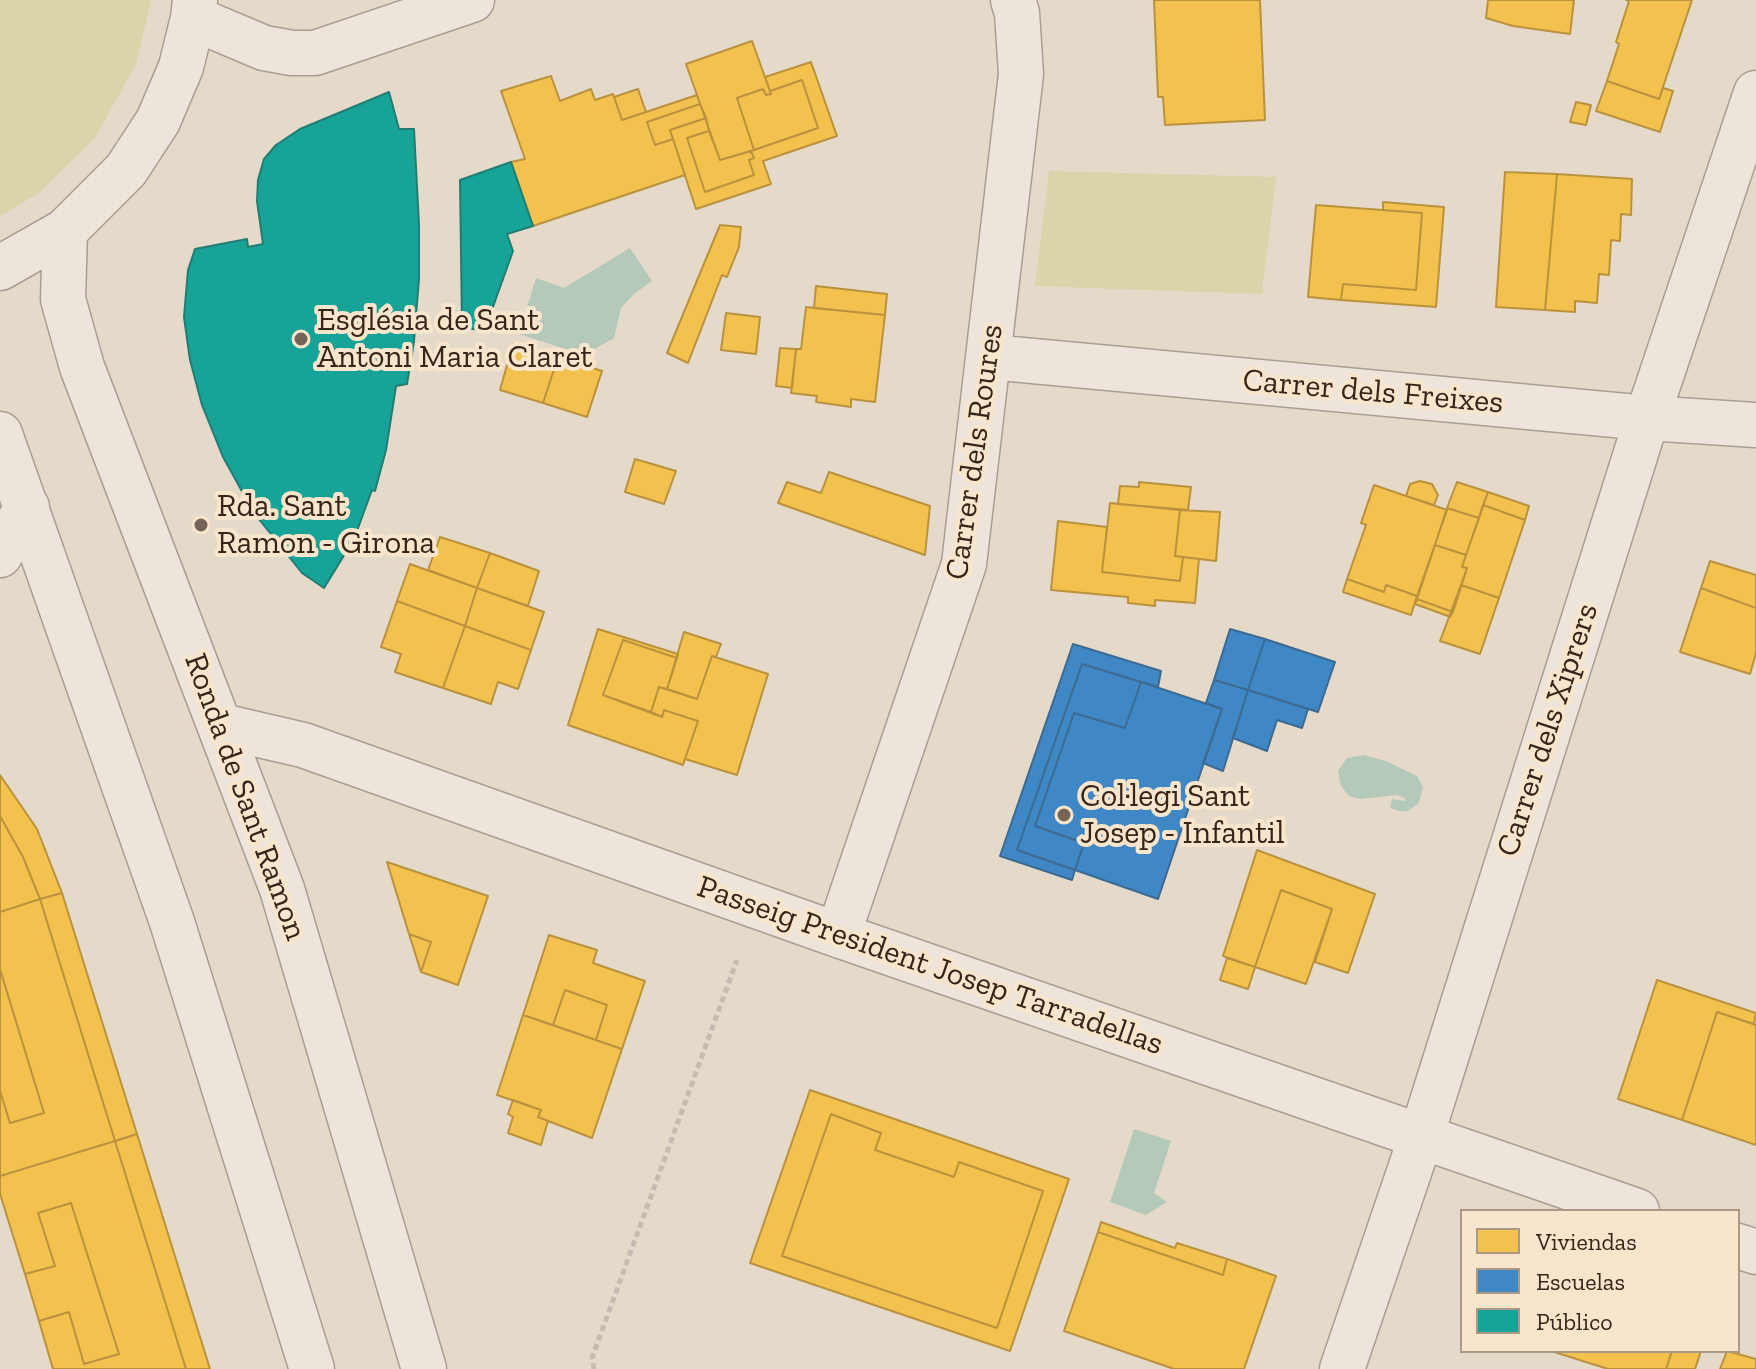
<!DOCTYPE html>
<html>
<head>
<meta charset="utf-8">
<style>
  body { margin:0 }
  #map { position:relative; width:1756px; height:1369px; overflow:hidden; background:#e5d9c9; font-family:"Zilla Slab",serif }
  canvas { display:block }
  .legend { position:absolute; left:1460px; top:1209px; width:280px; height:144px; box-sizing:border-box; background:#f8e6cc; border:2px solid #ab9985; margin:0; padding:10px 14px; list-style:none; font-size:24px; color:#38251a }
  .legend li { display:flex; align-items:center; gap:16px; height:40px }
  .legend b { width:40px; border:2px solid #ab9985 }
</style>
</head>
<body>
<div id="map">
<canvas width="1756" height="1369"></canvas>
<ul class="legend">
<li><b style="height:22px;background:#f2c14e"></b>Viviendas</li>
<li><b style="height:22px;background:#3f88c5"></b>Escuelas</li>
<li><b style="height:22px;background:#17a398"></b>Público</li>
</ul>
</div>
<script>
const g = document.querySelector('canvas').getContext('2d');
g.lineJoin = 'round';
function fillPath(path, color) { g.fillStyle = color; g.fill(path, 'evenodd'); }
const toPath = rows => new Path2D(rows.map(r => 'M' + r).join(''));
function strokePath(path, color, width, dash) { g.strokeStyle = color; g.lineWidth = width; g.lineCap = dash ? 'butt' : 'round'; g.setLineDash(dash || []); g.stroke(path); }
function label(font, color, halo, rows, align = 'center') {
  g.font = font + ' "Zilla Slab",serif'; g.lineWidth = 8; g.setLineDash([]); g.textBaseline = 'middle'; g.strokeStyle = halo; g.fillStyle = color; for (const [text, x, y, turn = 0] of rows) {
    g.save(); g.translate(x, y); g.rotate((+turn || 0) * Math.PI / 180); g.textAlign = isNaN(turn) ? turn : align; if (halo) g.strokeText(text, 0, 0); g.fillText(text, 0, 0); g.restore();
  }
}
const green = toPath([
  [0,0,151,0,136,64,95,138,39,193,0,216],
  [1049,171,1276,177,1262,294,1035,286]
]);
const water = toPath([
  [630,248,652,281,634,294,621,308,614,338,584,355,519,334,536,278,564,288],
  [1364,755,1386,761,1417,776,1423,787,1419,803,1408,811,1400,811,1390,808,1392,799,1405,801,1405,798,1397,795,1360,799,1349,796,1341,786,1338,771,1347,758],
  [1134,1129,1171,1141,1154,1193,1167,1202,1146,1215,1110,1202]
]);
const homes = toPath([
  [1154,0,1260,0,1265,120,1165,125,1163,97,1158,97,1154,0],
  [1488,0,1574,0,1570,34,1513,26,1486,18,1488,0],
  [1626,0,1692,0,1659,99,1607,81,1619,44,1616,42,1629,1,1626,0],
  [752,41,771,94,766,95,763,89,737,98,754,150,720,160,686,64,752,41],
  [811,62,837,136,763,161,771,184,696,209,670,130,706,118,709,131,687,138,705,192,754,175,749,160,754,158,751,151,818,128,802,80,770,91,765,77,811,62],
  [551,76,560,101,591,89,595,100,613,94,622,120,697,95,700,104,647,122,655,145,673,139,685,175,533,226,511,162,525,159,501,91,551,76],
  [802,80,818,128,754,150,737,98,763,89,766,95,771,94,770,91,802,80],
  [1607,81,1659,99,1663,88,1673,91,1660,132,1596,111,1607,81],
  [638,89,646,112,622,120,614,97,638,89],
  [1576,102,1591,105,1586,125,1570,122,1576,102],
  [700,104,706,118,670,130,673,139,655,145,647,122,700,104],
  [709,131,720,160,751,151,754,158,749,160,754,175,705,192,687,138,709,131],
  [1505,172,1557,174,1545,310,1496,307,1505,172],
  [1557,174,1632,179,1631,215,1621,214,1620,241,1611,240,1609,275,1599,274,1597,303,1575,301,1575,312,1545,310,1557,174],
  [1383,202,1444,207,1436,307,1341,300,1343,284,1416,290,1422,213,1383,210,1383,202],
  [1316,205,1422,213,1416,290,1343,284,1341,300,1308,297,1316,205],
  [720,225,741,227,739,247,727,277,722,275,688,363,667,353,720,225],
  [816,286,887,294,885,315,814,308,816,286],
  [806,307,885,315,875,402,851,399,851,407,816,402,817,396,791,393,796,349,801,349,806,307],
  [726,313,760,317,756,354,721,350,726,313],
  [513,344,558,357,543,403,500,390,513,344],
  [780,348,796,349,792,388,776,386,780,348],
  [558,357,602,371,587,417,543,403,558,357],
  [635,459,676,471,664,504,625,492,635,459],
  [829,472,930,506,925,555,778,503,787,482,821,493,829,472],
  [1420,481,1432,484,1438,495,1434,505,1406,496,1410,484,1420,481],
  [1139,482,1191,487,1188,510,1118,504,1120,486,1139,487,1139,482],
  [1457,482,1488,492,1479,518,1447,508,1457,482],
  [1374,485,1447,510,1417,596,1386,585,1384,592,1347,579,1366,525,1361,523,1374,485],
  [1488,492,1529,506,1525,520,1483,505,1488,492],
  [1110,503,1180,510,1175,556,1183,557,1180,581,1102,572,1110,503],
  [1483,505,1525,520,1499,598,1461,585,1467,568,1462,567,1483,505],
  [1447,508,1479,518,1466,555,1435,545,1447,508],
  [1180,510,1220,512,1216,561,1175,556,1180,510],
  [1058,521,1107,527,1102,572,1180,581,1183,557,1199,559,1195,603,1155,600,1155,606,1128,603,1128,597,1051,590,1058,521],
  [440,537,490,553,477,588,428,570,440,537],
  [1435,545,1466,555,1462,567,1467,568,1453,612,1417,599,1435,545],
  [490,553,539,571,528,606,477,588,490,553],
  [1710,561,1756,575,1756,608,1701,588,1710,561],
  [410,564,477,588,465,626,397,601,410,564],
  [1347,579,1384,592,1386,585,1417,596,1411,615,1343,592,1347,579],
  [1461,585,1499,598,1480,654,1440,641,1461,585],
  [477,588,544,612,531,650,465,626,477,588],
  [1701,588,1756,608,1756,653,1750,674,1680,652,1701,588],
  [1417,599,1453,612,1450,617,1448,616,1415,604,1417,599],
  [397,601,465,626,443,688,395,672,401,654,381,647,397,601],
  [465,626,531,650,518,689,498,682,491,704,443,688,465,626],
  [598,629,678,654,677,658,623,640,603,695,662,717,664,710,698,721,683,765,568,725,598,629],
  [684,632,721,644,716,657,712,656,697,699,667,689,684,632],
  [623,640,677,658,667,689,659,687,651,712,603,695,623,640],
  [712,656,768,674,737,775,685,759,698,721,664,710,662,717,651,712,659,687,697,699,712,656],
  [0,775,37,829,62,893,40,899,23,857,0,816,0,775],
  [0,816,23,857,40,899,0,912,0,816],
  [1257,850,1375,894,1348,973,1315,962,1332,909,1281,890,1255,967,1223,956,1257,850],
  [387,862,488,896,458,985,421,972,431,942,409,934,387,862],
  [1281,890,1332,909,1306,984,1255,967,1281,890],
  [62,893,137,1134,115,1141,40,899,62,893],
  [40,899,115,1141,0,1176,0,1091,10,1123,44,1113,0,969,0,912,40,899],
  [409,934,431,942,421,972,409,934],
  [549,935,597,950,593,963,645,981,622,1049,596,1040,607,1005,565,990,553,1025,523,1015,549,935],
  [1227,958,1255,967,1248,989,1220,980,1227,958],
  [0,969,44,1113,10,1123,0,1091,0,969],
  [1657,980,1756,1013,1754,1024,1717,1012,1682,1120,1618,1099,1657,980],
  [565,990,607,1005,596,1040,553,1025,565,990],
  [1717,1012,1756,1025,1756,1145,1682,1120,1717,1012],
  [523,1015,622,1049,592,1138,538,1117,541,1110,497,1095,523,1015],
  [810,1090,1069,1179,1010,1351,750,1263,810,1090],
  [831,1114,881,1133,875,1150,954,1177,959,1162,1043,1191,997,1328,782,1256,831,1114],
  [513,1100,541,1110,538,1117,548,1121,541,1145,508,1133,513,1117,508,1114,513,1100],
  [831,1114,881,1133,875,1150,954,1177,959,1162,1043,1191,997,1328,782,1256,831,1114],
  [137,1134,210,1369,186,1369,115,1141,137,1134],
  [115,1141,186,1369,53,1369,39,1321,69,1312,84,1364,119,1354,71,1203,38,1213,55,1266,25,1274,0,1194,0,1176,115,1141],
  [71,1203,119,1354,84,1364,69,1312,39,1321,25,1274,55,1266,38,1213,71,1203],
  [1101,1222,1175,1248,1177,1243,1227,1259,1223,1275,1098,1232,1101,1222],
  [1098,1232,1223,1275,1227,1259,1276,1276,1244,1369,1174,1369,1064,1331,1098,1232],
  [1551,1351,1672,1351,1666,1369,1608,1369,1551,1351],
  [1672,1351,1701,1351,1695,1369,1666,1369,1672,1351],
  [1727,1351,1756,1359,1756,1369,1720,1369,1727,1351]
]);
const schools = toPath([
  [1230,629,1265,639,1248,690,1214,680,1230,629],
  [1265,639,1335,662,1318,712,1248,690,1265,639],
  [1073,644,1161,671,1158,687,1082,664,1017,850,1075,870,1072,880,1000,856,1073,644],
  [1082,664,1141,682,1125,728,1074,713,1035,826,1084,843,1075,870,1017,850,1082,664],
  [1214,680,1248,690,1223,771,1203,763,1222,709,1206,703,1214,680],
  [1141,682,1222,709,1158,899,1075,870,1084,843,1035,826,1074,713,1125,728,1141,682],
  [1248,690,1308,709,1302,728,1277,720,1267,751,1233,738,1248,690]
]);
const public = toPath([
  [389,92,399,129,414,129,419,225,419,279,414,341,407,384,396,386,386,450,375,491,372,490,354,539,324,588,302,573,254,513,223,457,202,405,190,360,184,317,188,270,195,249,247,239,248,247,263,244,257,201,258,180,264,159,276,145,300,129,389,92],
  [511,162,533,226,507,234,513,251,484,332,462,326,460,180,511,162]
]);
const path = toPath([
  [594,1369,592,1358,737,960]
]);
const minor = toPath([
  [193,18,264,48,292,53,315,53,472,0],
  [65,231,63,299,82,367,282,889,424,1369],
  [0,268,65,231,126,170,158,121,181,67,193,18,195,0],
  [990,357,1647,418,1756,425],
  [0,434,172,922,312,1369],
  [0,555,27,507],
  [221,726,303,745,838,935,1637,1211],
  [838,935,964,564,1021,74,1017,13,1013,0],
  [1738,1246,1756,1252],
  [1342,1369,1421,1137,1647,418,1756,93]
]);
const markers = [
  [301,339,8,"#756457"],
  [201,525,8,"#756457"],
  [1064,815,8,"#756457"]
];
const poiNames = [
  ["Església de Sant",317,321],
  ["Antoni Maria Claret",317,358],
  ["Rda. Sant",217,507],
  ["Ramon - Girona",217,544],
  ["Col·legi Sant",1080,797],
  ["Josep - Infantil",1080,834]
];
const streetNames = [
  ["Carrer dels Freixes",1373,392,5],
  ["Carrer dels Roures",975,452,-82],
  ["Carrer dels Xiprers",1548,730,-72],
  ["Ronda de Sant Ramon",245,797,70],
  ["Passeig President Josep Tarradellas",930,966,19]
];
fillPath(green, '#d9d4a9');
fillPath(water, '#b5c9ba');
fillPath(homes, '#f2c14e');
strokePath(homes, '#ba923e', 2);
fillPath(schools, '#3f88c5');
strokePath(schools, '#3d6a92', 2);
fillPath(public, '#17a398');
strokePath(public, '#217d72', 2);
strokePath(minor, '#aa9e93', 47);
strokePath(path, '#c5bbb2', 5, [6, 4]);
strokePath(minor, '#ede5db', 44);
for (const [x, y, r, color] of markers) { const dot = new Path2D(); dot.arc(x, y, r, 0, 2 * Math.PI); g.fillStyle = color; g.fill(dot); strokePath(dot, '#f8e6cc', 3); }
label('32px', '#38251a', '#f8e6cc', poiNames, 'left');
label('32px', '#38251a', '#f8e6cc', streetNames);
</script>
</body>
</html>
